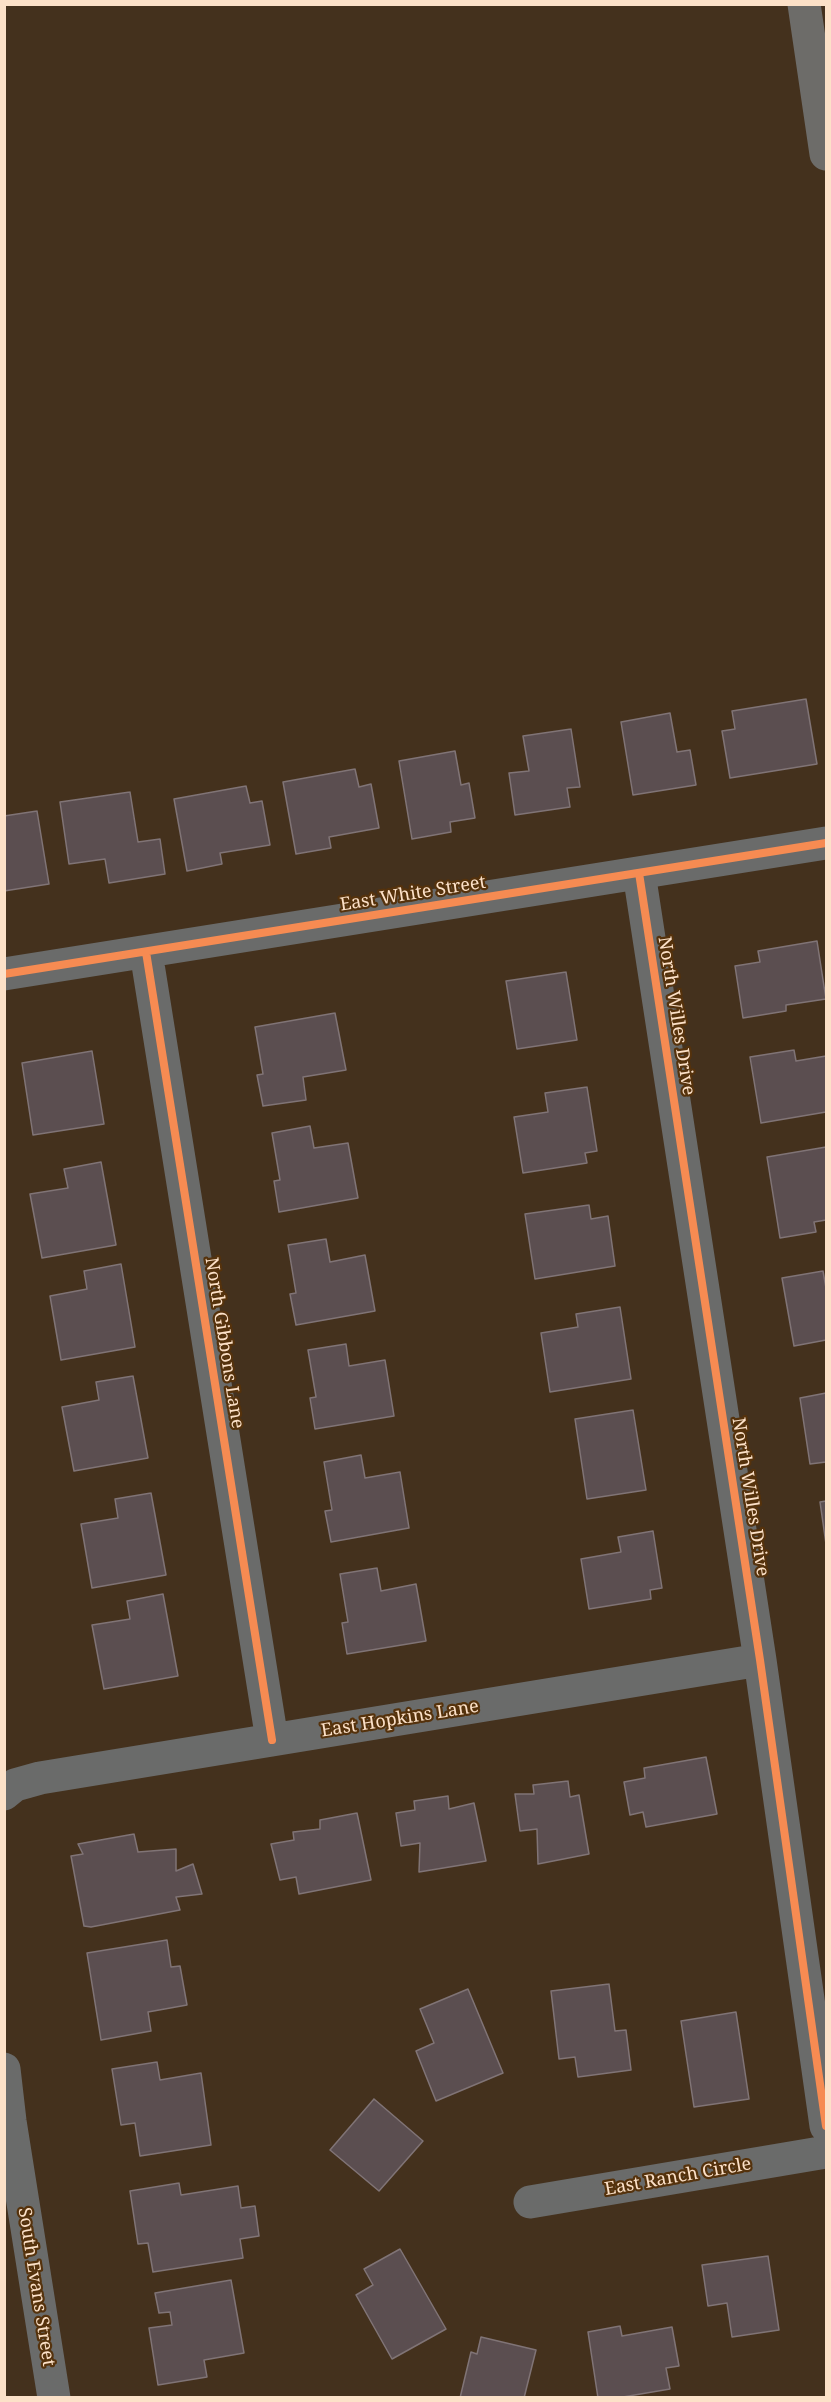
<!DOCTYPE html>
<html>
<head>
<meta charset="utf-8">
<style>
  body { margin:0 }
  #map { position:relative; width:831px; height:2402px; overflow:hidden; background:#44311d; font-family:"Noto Serif",serif }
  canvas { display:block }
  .frame { position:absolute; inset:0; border:6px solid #fce1c8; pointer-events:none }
</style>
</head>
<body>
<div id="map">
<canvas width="831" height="2402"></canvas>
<div class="frame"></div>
</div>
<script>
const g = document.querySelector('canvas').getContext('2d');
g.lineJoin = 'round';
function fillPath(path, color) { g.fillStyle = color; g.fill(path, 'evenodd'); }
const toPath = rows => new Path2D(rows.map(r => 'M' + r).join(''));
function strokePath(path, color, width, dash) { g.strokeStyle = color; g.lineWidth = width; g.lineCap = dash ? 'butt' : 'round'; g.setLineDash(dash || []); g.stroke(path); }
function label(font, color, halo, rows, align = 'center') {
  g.font = font + ' "Noto Serif",serif'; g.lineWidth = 4.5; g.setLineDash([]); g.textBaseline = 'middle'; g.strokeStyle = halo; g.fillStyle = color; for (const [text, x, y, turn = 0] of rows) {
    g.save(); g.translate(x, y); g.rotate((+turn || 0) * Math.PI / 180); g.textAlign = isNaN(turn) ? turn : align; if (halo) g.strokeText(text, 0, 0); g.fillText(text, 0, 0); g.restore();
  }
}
const building = toPath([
  [806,699,817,764,730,778,722,731,735,729,732,711,806,699],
  [670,713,677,752,690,750,696,785,633,795,621,722,670,713],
  [571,729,580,787,567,788,570,807,515,815,509,773,529,771,523,736,571,729],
  [455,751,461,785,469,783,475,818,450,822,451,832,412,839,399,761,455,751],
  [355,769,359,787,371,784,379,828,329,837,331,848,296,854,283,782,355,769],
  [246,786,250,803,262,801,270,845,220,853,222,864,187,871,174,799,246,786],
  [130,792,138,842,160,839,165,874,109,883,105,859,69,864,60,802,130,792],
  [37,811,49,884,4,891,4,816,37,811],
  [817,941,826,999,786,1005,786,1011,743,1018,735,966,760,962,758,951,817,941],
  [566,972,577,1040,517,1049,506,981,566,972],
  [335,1013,346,1070,303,1077,306,1100,263,1106,257,1075,263,1074,255,1027,335,1013],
  [794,1050,796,1061,826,1056,826,1112,761,1123,750,1057,794,1050],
  [92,1051,104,1124,33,1135,22,1063,92,1051],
  [587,1087,597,1151,585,1153,587,1163,523,1173,514,1117,548,1112,545,1093,587,1087],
  [310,1126,314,1148,348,1143,358,1198,279,1212,274,1181,280,1180,272,1133,310,1126],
  [826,1147,826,1220,814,1222,816,1232,780,1238,767,1157,826,1147],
  [101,1162,116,1245,42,1258,30,1194,68,1188,64,1169,101,1162],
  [589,1205,591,1219,608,1216,615,1266,535,1279,525,1214,589,1205],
  [326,1239,330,1262,365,1255,375,1311,296,1325,290,1294,296,1293,288,1245,326,1239],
  [121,1264,135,1347,61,1360,50,1296,87,1289,84,1271,121,1264],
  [823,1271,826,1288,826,1340,794,1346,782,1278,823,1271],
  [620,1307,631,1379,550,1392,541,1333,578,1327,576,1314,620,1307],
  [346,1344,349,1366,385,1360,394,1416,315,1429,310,1398,316,1397,308,1350,346,1344],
  [133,1376,148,1458,74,1471,62,1407,99,1400,96,1382,133,1376],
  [826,1393,826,1462,810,1464,800,1398,826,1393],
  [633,1410,646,1490,587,1499,575,1419,633,1410],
  [361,1455,365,1478,400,1472,409,1528,331,1542,325,1511,332,1510,324,1462,361,1455],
  [151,1493,166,1575,92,1588,81,1524,118,1518,115,1499,151,1493],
  [826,1501,826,1544,820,1502,826,1501],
  [653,1531,662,1588,650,1590,651,1599,589,1609,581,1559,621,1552,618,1537,653,1531],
  [377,1568,381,1591,416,1584,426,1641,347,1654,342,1623,348,1622,340,1574,377,1568],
  [163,1594,178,1676,104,1689,92,1625,130,1619,127,1601,163,1594],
  [706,1757,717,1814,646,1827,643,1812,630,1815,624,1782,645,1778,644,1768,706,1757],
  [568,1781,570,1797,579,1795,589,1854,538,1864,537,1829,520,1831,515,1794,534,1794,533,1785,568,1781],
  [448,1796,449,1809,474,1803,486,1861,419,1872,420,1843,401,1846,396,1813,415,1810,414,1801,448,1796],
  [357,1813,371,1880,299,1894,296,1877,280,1880,271,1844,294,1840,293,1832,320,1829,320,1820,357,1813],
  [134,1834,138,1852,176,1849,176,1871,193,1864,202,1894,176,1897,180,1910,91,1927,84,1926,71,1856,83,1854,78,1844,134,1834],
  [167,1940,171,1967,180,1966,187,2005,148,2012,151,2031,101,2040,87,1953,167,1940],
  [609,1984,615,2031,626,2030,631,2070,578,2077,575,2057,559,2059,551,1991,609,1984],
  [468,1989,503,2073,436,2101,416,2051,434,2043,420,2009,468,1989],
  [736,2012,749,2099,694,2107,681,2021,736,2012],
  [157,2062,160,2080,201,2073,211,2145,140,2156,135,2123,121,2125,112,2069,157,2062],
  [374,2099,423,2141,379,2191,330,2150,374,2099],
  [179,2183,181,2195,238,2186,241,2208,255,2206,259,2236,240,2239,243,2258,153,2272,148,2243,138,2244,130,2191,179,2183],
  [400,2249,446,2329,392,2359,356,2295,373,2285,364,2269,400,2249],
  [768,2256,779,2330,732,2337,727,2303,708,2306,702,2265,768,2256],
  [231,2280,244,2353,204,2360,207,2377,158,2385,149,2328,172,2325,170,2312,159,2313,155,2293,231,2280],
  [620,2326,622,2336,672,2327,679,2366,666,2368,670,2389,617,2398,598,2398,588,2332,620,2326],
  [481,2337,536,2350,524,2398,460,2398,471,2352,477,2354,481,2337]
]);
const street = toPath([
  [639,873,760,1660,826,2126],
  [146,952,272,1740],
  [4,974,826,843],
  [4,1794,15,1785,40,1778,760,1660],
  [4,2069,10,2121,54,2398],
  [530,2202,826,2152]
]);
const secondary = toPath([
  [804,4,826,154]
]);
const cycleway = toPath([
  [639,873,760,1660,826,2126],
  [146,952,272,1740],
  [4,974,826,843]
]);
const streetNames = [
  ["East White Street",413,894,-9],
  ["North Willes Drive",676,1016,81],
  ["North Gibbons Lane",224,1343,81],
  ["North Willes Drive",750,1497,81],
  ["East Hopkins Lane",400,1719,-9],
  ["East Ranch Circle",678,2177,-10],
  ["South Evans Street",36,2287,81]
];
fillPath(building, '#5b4e50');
strokePath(building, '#807476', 1.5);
strokePath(street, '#6a6b6a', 33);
strokePath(secondary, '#6d6c69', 33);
strokePath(cycleway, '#f68b52', 8);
label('18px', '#fce1c8', '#55320c', streetNames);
</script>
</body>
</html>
